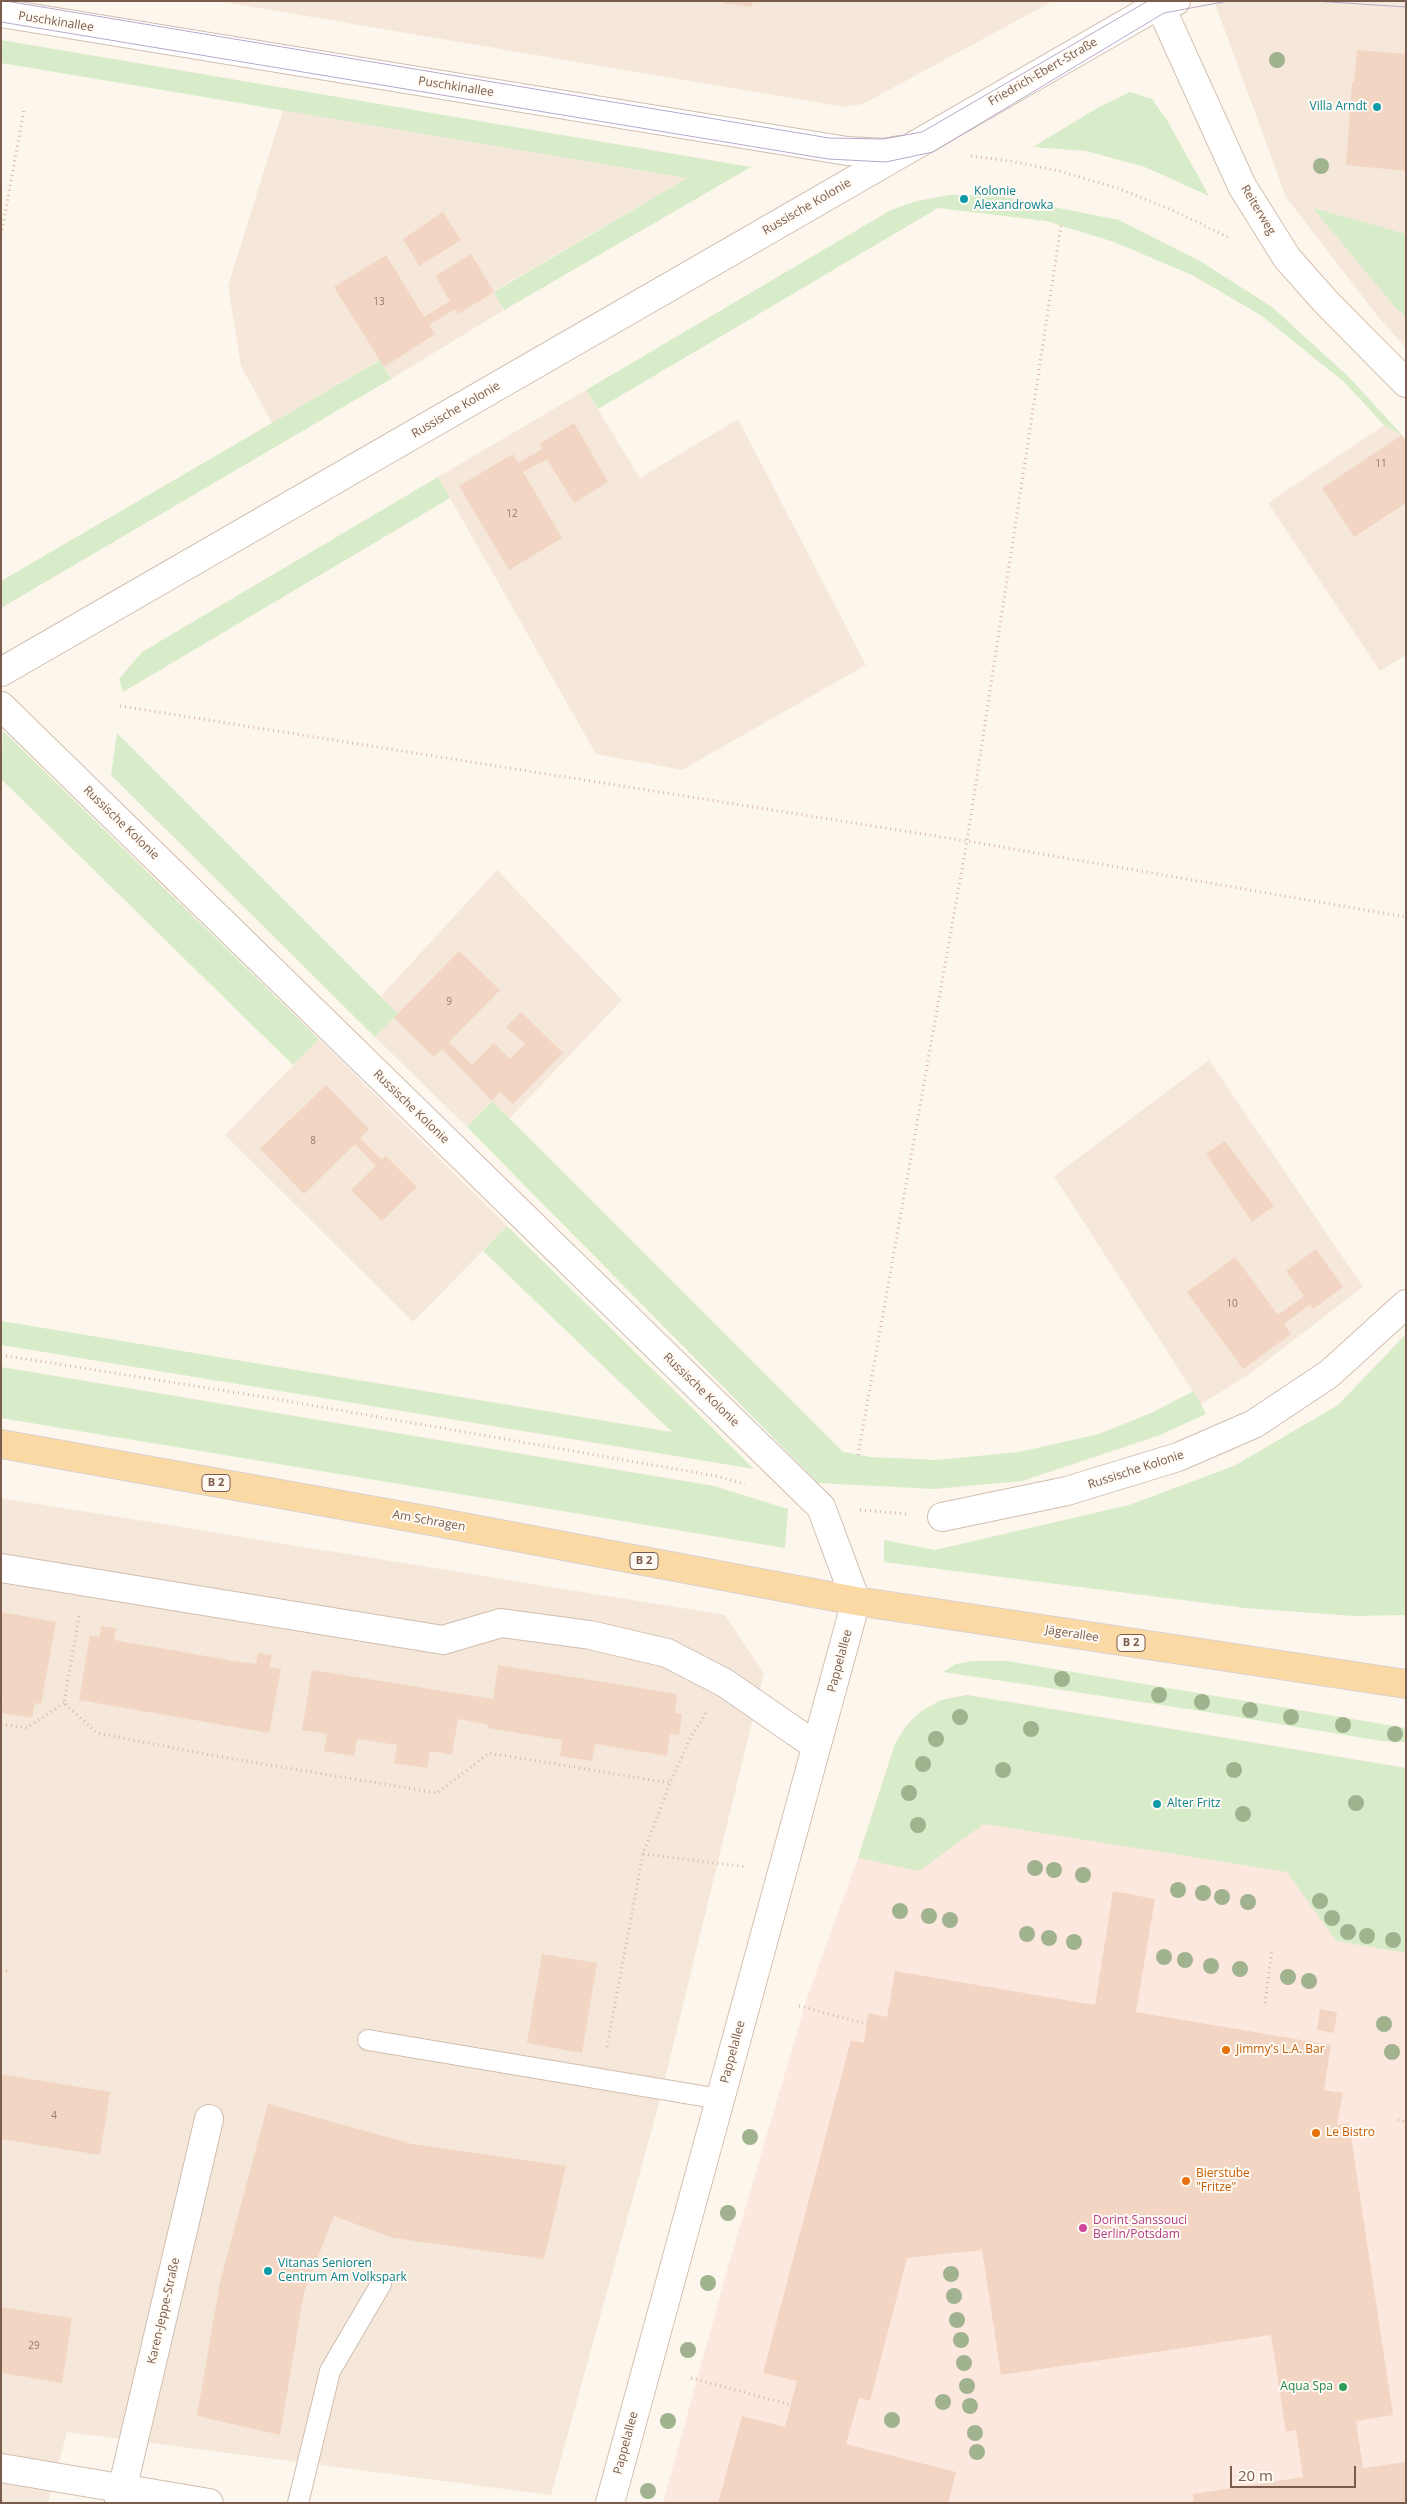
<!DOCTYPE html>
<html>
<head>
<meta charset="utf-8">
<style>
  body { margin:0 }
  #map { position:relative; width:1407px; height:2504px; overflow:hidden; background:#fdf6ec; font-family:"Open Sans",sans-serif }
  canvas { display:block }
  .frame { position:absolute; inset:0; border:2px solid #7a5c4d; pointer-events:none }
  .scale { position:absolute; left:1230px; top:2466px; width:126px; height:22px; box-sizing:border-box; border:2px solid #7a5c4d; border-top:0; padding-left:6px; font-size:15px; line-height:18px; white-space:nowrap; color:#7a5c4d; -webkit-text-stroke:4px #fffaf3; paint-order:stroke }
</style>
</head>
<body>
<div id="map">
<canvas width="1407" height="2504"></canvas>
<div class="frame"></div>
<div class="scale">20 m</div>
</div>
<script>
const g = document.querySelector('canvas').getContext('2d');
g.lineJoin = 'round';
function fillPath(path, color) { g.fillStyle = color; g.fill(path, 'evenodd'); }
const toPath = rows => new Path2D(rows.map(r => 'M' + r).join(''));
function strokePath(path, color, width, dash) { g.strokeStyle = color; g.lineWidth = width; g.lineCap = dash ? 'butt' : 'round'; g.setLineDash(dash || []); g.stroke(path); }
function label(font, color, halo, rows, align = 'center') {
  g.font = font + ' "Open Sans",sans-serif'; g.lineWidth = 4; g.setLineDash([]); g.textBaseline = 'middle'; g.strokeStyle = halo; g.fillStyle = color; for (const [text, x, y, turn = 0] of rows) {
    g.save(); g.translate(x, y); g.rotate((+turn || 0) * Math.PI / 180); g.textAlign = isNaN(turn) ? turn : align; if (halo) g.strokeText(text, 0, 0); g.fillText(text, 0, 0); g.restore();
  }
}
const residential = toPath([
  [217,1,1053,1,863,104,844,107],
  [1214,1,1406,1,1406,348,1379,318,1286,197],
  [283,110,687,178,494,291,504,310,391,379,379,360,272,423,241,366,228,286],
  [586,390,640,478,738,419,866,665,682,770,596,754,438,477],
  [1384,425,1402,435,1406,441,1406,655,1380,671,1268,503],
  [497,870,622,1000,510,1118,491,1101,467,1127,375,1037,397,1014,381,996],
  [319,1039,507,1226,413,1322,225,1135],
  [1209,1060,1363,1287,1248,1375,1201,1404,1054,1176],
  [1,1498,725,1615,764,1673,658,2107,551,2495,67,2432,48,2503,1,2503]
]);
const commercial = toPath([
  [967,1695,1406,1768,1406,2503,663,2503,728,2267,808,1995,858,1858,895,1744,906,1726,920,1712,941,1700]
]);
const green = toPath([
  [1,40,751,167,504,310,494,292,687,178,1,63],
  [1130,92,1152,99,1167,120,1209,196,1145,167,1086,151,1033,147,1099,107],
  [949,195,993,195,1119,220,1200,261,1272,307,1349,377,1402,435,1384,425,1344,382,1262,316,1192,275,1114,242,1046,221,938,208,598,409,586,390,891,210,917,201],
  [1313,208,1406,234,1406,317,1395,307],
  [380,360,391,379,1,608,1,581],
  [438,477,450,498,123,692,119,679,142,652],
  [3,731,319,1039,293,1065,1,779],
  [117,733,398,1014,375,1037,111,775],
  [492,1101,843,1452,871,1457,936,1460,1019,1452,1099,1434,1151,1413,1194,1391,1206,1414,1160,1435,1022,1481,934,1489,818,1483,467,1127],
  [507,1226,754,1469,1,1345,1,1321,672,1432,483,1251],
  [1406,1334,1406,1615,1354,1616,1245,1608,884,1562,884,1540,935,1550,1129,1505,1234,1466,1338,1405],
  [1,1367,714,1486,788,1509,785,1548,1,1418],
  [972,1661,1007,1661,1406,1728,1406,1742,1381,1741,1201,1711,943,1672,956,1664],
  [967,1695,1406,1768,1406,1953,1336,1941,1287,1872,984,1824,919,1871,858,1858,895,1744,906,1726,920,1712,941,1700]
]);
const building = toPath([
  [723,1,753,1,752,7,723,3],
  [1357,50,1406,54,1406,171,1346,165,1352,82,1354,82],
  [443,212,461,240,419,266,403,239],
  [471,254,494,292,458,314,455,309,429,325,435,334,384,367,334,287,386,255,424,317,450,301,435,276],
  [574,423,608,482,574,503,547,459,523,472,562,538,509,570,459,486,513,454,518,463,542,449,539,444],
  [1402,435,1406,441,1406,503,1354,537,1322,488],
  [459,951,500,990,449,1042,472,1065,494,1043,510,1059,525,1044,506,1027,521,1012,563,1053,513,1104,500,1092,492,1101,442,1049,434,1057,394,1018],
  [326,1085,369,1129,360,1138,382,1160,386,1156,417,1187,382,1221,351,1190,376,1166,355,1144,304,1194,260,1149],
  [1225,1141,1274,1206,1252,1222,1206,1154],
  [1316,1249,1343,1287,1313,1309,1310,1304,1284,1324,1291,1334,1243,1369,1187,1292,1235,1257,1278,1315,1304,1296,1286,1271],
  [1,1612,56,1622,41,1704,35,1703,32,1718,1,1713,3,1697,1,1697],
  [101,1626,116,1628,114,1640,234,1661,256,1664,258,1653,272,1655,269,1667,281,1669,269,1733,79,1700,90,1635,100,1637],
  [498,1665,677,1694,675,1713,682,1714,679,1735,670,1734,667,1756,595,1744,592,1761,560,1756,562,1740,488,1728,489,1725,458,1719,452,1755,430,1751,427,1768,394,1763,397,1745,357,1739,354,1756,324,1751,327,1734,302,1730,312,1670,493,1699],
  [1113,1891,1155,1899,1136,2012,1331,2045,1324,2090,1343,2093,1337,2125,1349,2123,1393,2415,1356,2421,1363,2468,1406,2462,1406,2503,1194,2503,1193,2494,1303,2477,1296,2430,1286,2432,1271,2335,1001,2375,982,2250,907,2258,870,2401,859,2398,846,2444,956,2472,948,2503,718,2503,742,2416,785,2427,797,2381,763,2373,851,2040,864,2043,868,2013,887,2017,895,1971,1095,2005],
  [542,1954,597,1963,582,2053,527,2043],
  [1320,2009,1337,2012,1334,2033,1317,2030],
  [1,2074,110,2092,100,2155,1,2139],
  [268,2104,412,2144,566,2166,544,2259,393,2238,334,2216,304,2292,280,2435,197,2416,220,2282],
  [1,2307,72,2318,62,2383,1,2373]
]);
const path = toPath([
  [971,156,1010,161,1059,171,1117,188,1172,210,1230,238],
  [1,235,24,110],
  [120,706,967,841,1406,917],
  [1,1355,270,1398,716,1476,745,1484],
  [858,1455,967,841,1061,226],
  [860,1510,906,1514],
  [79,1616,64,1703,97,1733,210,1755,437,1793,489,1753,670,1783],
  [1,1724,27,1728,64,1703],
  [643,1854,747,1867],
  [1,1970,10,1971],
  [1265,2003,1272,1949],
  [799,2006,867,2024],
  [607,2047,643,1854,670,1783,691,1737,706,1713],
  [1398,2120,1406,2122],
  [691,2378,791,2405]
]);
const lane = toPath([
  [368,2040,720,2099],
  [298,2503,330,2371,381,2284]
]);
const street = toPath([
  [1,13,847,151,885,153,900,150],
  [1,672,1160,4,1176,1],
  [1,706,821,1507,856,1601],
  [942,1517,1067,1491,1178,1457,1254,1424,1329,1374,1406,1304],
  [1,1568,443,1640,501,1623,590,1635,667,1653,725,1683,816,1746],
  [1,2468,209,2503],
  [119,2503,209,2119]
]);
const secondary = toPath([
  [1158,1,1242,186,1287,258,1326,302,1406,383],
  [610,2503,856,1601]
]);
const primary = toPath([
  [1,1444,431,1521,856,1601,1406,1684]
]);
const tram = toPath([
  [6,1,829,138,883,139,922,132,1148,1],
  [1314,1,1406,7],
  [1,22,828,159,886,162,933,152,1164,13,1228,1]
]);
const trees = [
  [1277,60],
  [1321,166],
  [1062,1679],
  [1159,1695],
  [1202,1702],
  [1250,1710],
  [960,1717],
  [1291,1717],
  [1343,1725],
  [1031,1729],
  [1395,1734],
  [936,1739],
  [923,1764],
  [1003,1770],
  [1234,1770],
  [909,1793],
  [1356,1803],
  [1243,1814],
  [918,1825],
  [1035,1868],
  [1054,1870],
  [1083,1875],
  [1178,1890],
  [1203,1893],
  [1222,1897],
  [1320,1901],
  [1248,1902],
  [900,1911],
  [929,1916],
  [1332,1918],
  [950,1920],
  [1348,1932],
  [1027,1934],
  [1367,1936],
  [1049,1938],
  [1393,1940],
  [1074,1942],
  [1164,1957],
  [1185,1960],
  [1211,1966],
  [1240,1969],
  [1288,1977],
  [1309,1981],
  [1384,2024],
  [1392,2052],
  [750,2137],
  [728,2213],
  [951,2274],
  [708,2283],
  [954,2296],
  [957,2320],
  [961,2340],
  [688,2350],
  [964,2363],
  [967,2386],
  [943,2402],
  [970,2406],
  [892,2420],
  [668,2421],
  [975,2433],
  [977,2452],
  [648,2491]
];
const markers = [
  [1377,107,5,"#0f9aa8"],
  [964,199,5,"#0f9aa8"],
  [1157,1804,5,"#0f9aa8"],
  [1226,2050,5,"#e8710a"],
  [1316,2133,5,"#e8710a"],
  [1186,2181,5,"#e8710a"],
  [1083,2228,5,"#d1479c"],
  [268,2271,5,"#0f9aa8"],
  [1343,2387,5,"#2e9e5b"]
];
const numberNames = [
  ["13",379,302],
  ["11",1381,464],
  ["12",512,514],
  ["9",449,1002],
  ["8",313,1141],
  ["10",1232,1304],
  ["4",54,2116],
  ["29",34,2346]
];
const shields = [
  [216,1483,28],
  [644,1561,28],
  [1131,1643,28]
];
const shieldNames = [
  ["B 2",216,1483],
  ["B 2",644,1561],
  ["B 2",1131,1643]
];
const streetNames = [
  ["Puschkinallee",56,22,9],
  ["Friedrich-Ebert-Straße",1043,72,-30],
  ["Puschkinallee",456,87,9],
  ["Russische Kolonie",807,207,-30],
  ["Reiterweg",1258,210,59],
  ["Russische Kolonie",456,410,-30],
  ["Russische Kolonie",121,823,44],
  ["Russische Kolonie",411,1107,44],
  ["Russische Kolonie",701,1390,44],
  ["Russische Kolonie",1136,1470,-18],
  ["Am Schragen",429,1521,10],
  ["Jägerallee",1072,1634,9],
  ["Pappelallee",840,1661,-75],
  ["Pappelallee",733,2052,-75],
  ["Karen-Jeppe-Straße",164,2311,-77],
  ["Pappelallee",626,2443,-75]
];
const cultureNames = [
  ["Villa Arndt",1367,107,"right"],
  ["Kolonie",974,192],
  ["Alexandrowka",974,206],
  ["Alter Fritz",1167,1804],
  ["Vitanas Senioren",278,2264],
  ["Centrum Am Volkspark",278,2278]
];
const foodNames = [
  ["Jimmy's L.A. Bar",1236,2050],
  ["Le Bistro",1326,2133],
  ["Bierstube",1196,2174],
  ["\"Fritze\"",1196,2188]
];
const hotelNames = [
  ["Dorint Sanssouci",1093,2221],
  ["Berlin/Potsdam",1093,2235]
];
const leisureNames = [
  ["Aqua Spa",1333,2387]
];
fillPath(residential, '#f5e8da');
fillPath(commercial, '#fde8e0');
fillPath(green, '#d8ecc9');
fillPath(building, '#f3d5c3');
strokePath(lane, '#d1beb0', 22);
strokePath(street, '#d1beb0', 30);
strokePath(secondary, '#d6c0b0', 30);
strokePath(primary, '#dad1cd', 30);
strokePath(path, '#d9b8a5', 3, [1, 4]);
strokePath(lane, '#fff', 20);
strokePath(street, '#fff', 28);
strokePath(secondary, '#fff', 28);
strokePath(primary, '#fbd9a5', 28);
strokePath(tram, '#b9a8c9', 1);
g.fillStyle = '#a0b28e';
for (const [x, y] of trees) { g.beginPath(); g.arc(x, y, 8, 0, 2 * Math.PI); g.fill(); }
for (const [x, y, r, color] of markers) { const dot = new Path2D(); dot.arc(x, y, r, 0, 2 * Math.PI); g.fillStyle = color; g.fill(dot); strokePath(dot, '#fffaf3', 2); }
label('10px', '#987a6a', null, numberNames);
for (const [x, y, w] of shields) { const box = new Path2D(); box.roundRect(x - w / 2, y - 8.5, w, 17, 4); g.fillStyle = '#fffaf3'; g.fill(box); strokePath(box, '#7a5c4d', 1); }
label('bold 11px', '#7a5c4d', null, shieldNames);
label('12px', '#7a5c4d', '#fffaf3', streetNames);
label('12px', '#0d838f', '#fffaf3', cultureNames, 'left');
label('12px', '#c56008', '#fffaf3', foodNames, 'left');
label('12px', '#b23c85', '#fffaf3', hotelNames, 'left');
label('12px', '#27864d', '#fffaf3', leisureNames, 'right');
</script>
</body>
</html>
